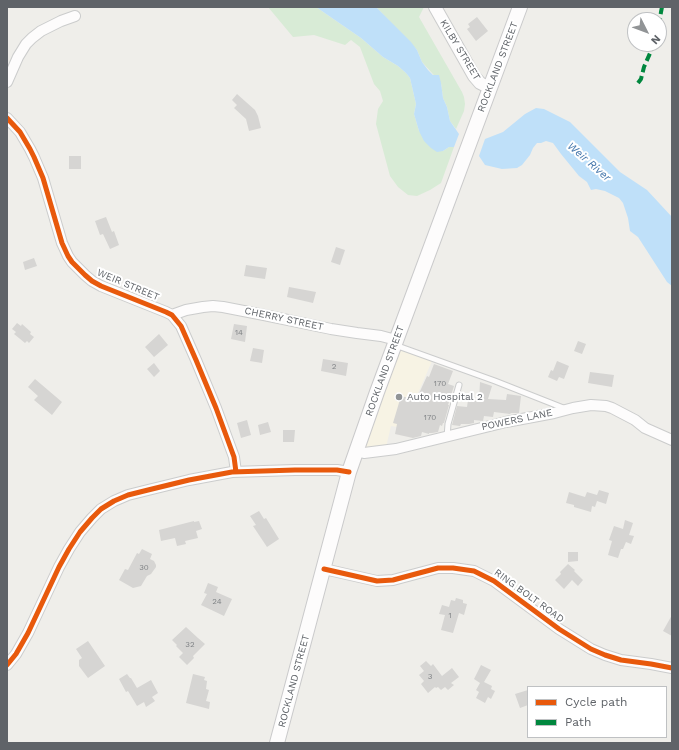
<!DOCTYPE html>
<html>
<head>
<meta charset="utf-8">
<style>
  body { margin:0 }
  #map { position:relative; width:679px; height:750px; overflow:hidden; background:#efeeea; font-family:"Work Sans",sans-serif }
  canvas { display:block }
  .frame { position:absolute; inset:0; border:8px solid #5f6368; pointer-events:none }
  .legend { position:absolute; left:527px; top:686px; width:140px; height:52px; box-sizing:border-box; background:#fff; border:1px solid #bfc1c3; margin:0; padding:5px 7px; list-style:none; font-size:12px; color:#5f6368 }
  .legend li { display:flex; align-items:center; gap:8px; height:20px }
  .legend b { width:20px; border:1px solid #bfc1c3 }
  .north { position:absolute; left:627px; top:12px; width:40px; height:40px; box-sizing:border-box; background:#fff; border:1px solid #bfc1c3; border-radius:50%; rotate:132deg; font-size:11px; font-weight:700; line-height:16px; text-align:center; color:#5f6368 }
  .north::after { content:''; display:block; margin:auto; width:14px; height:18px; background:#919496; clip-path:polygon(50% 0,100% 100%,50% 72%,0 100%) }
</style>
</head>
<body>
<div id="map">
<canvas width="679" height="750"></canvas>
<div class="frame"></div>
<ul class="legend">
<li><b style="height:5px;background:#e8590c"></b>Cycle path</li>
<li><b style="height:5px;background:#00873e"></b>Path</li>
</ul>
<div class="north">N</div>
</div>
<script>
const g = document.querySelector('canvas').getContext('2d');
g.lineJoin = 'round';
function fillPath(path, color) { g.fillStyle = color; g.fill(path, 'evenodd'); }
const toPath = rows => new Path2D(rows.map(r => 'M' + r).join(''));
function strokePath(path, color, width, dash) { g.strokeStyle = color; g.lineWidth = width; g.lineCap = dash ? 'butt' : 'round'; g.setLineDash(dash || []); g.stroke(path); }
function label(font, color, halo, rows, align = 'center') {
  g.font = font + ' "Work Sans",sans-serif'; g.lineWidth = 4; g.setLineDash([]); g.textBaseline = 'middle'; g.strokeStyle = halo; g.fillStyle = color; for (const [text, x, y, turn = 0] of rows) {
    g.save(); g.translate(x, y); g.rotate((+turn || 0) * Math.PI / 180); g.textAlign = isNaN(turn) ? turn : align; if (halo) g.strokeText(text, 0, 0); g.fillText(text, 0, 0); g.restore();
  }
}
const commercial = toPath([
  [399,350,432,361,415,400,412,413,398,427,391,426,386,447,365,448]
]);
const green = toPath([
  [268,7,316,7,361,38,383,57,398,66,406,73,410,78,416,104,414,114,419,131,443,151,449,147,454,147,441,183,430,190,417,196,408,195,398,187,390,176,376,124,378,109,383,101,380,91,374,84,360,47,351,40,345,45,314,35,293,37],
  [376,7,424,7,419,17,462,92,464,97,465,104,464,111,456,129,450,121,447,107,443,98,441,83,422,62,417,50]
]);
const water = toPath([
  [316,7,376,7,411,42,417,50,422,62,428,70,433,75,439,75,441,83,443,98,447,107,450,121,459,134,454,147,449,147,443,151,437,152,431,148,424,141,419,131,414,114,416,104,410,78,406,73,398,66,383,57,361,38],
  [536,108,544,109,570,122,620,172,647,190,672,217,672,286,667,282,638,237,630,231,628,218,623,203,619,198,605,191,596,189,591,190,587,182,579,176,561,154,553,143,546,141,541,143,537,143,533,148,530,155,522,165,517,168,502,169,485,165,479,156,485,139,503,132,525,114]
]);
const building = toPath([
  [477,17,488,31,476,41,467,29,470,27,468,24],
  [237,94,255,110,258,116,261,128,249,131,246,119,234,108,237,105,232,100],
  [69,156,81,156,81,169,69,169],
  [106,217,112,232,114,231,119,245,110,249,103,234,100,235,95,221],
  [336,247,345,250,340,265,331,262],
  [34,258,37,266,25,270,23,262],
  [246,265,267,268,265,279,244,276],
  [289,287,316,292,313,303,287,297],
  [17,323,21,326,22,324,31,332,30,334,34,337,29,343,27,341,25,343,14,334,16,332,12,329],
  [234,324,247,326,245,342,231,339],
  [159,334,168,345,154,357,145,347],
  [578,341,586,344,582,354,574,351],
  [253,348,264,350,262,363,250,361],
  [323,359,348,363,346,376,321,371],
  [557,361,569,366,564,379,559,377,557,381,548,377,551,370,553,371],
  [154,363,160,371,154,377,147,369],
  [434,364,453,371,448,384,454,386,448,405,449,405,444,423,443,423,442,426,440,425,438,432,432,433,429,433,429,434,422,432,421,436,413,438,395,434,397,424,393,423,401,396,416,400,427,376,429,377],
  [590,372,614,375,612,387,588,383],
  [35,379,62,402,52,415,34,400,38,396,28,387],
  [480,382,492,386,488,399,506,400,507,394,521,396,519,413,511,413,510,414,494,412,493,417,484,416,483,421,474,420,474,423,469,424,461,424,460,426,452,425,457,406,467,407,468,400,479,401],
  [247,420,251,435,241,438,237,423],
  [268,422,271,432,260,435,258,425],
  [283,430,295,430,294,442,283,442],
  [599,490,609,493,606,504,597,501,595,507,592,506,591,512,574,507,574,505,566,503,569,492,585,497,587,492,597,495],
  [259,511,264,519,266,518,279,539,267,547,253,526,256,525,250,516],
  [625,520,633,523,629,535,634,536,631,544,626,542,623,549,621,549,618,558,608,555,612,541,609,540,614,526,623,529],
  [194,521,194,522,199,521,202,529,196,531,198,538,185,541,186,544,177,546,175,538,161,541,159,530],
  [142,549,152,554,150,559,154,561,156,565,156,567,151,574,147,576,141,586,133,588,119,580,125,569,128,570,137,553,139,554],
  [568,552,578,552,578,561,568,562],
  [568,564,575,570,574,571,583,580,578,586,572,580,564,589,555,580,561,574,560,572],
  [208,583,218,587,216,592,232,599,224,616,201,605,207,594,204,593],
  [456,598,463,600,463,603,467,604,464,615,459,613,453,633,441,630,445,615,439,614,442,605,449,607,451,600,455,601],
  [672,615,672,636,663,631],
  [186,627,198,638,205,644,193,656,194,658,187,665,179,657,183,653,176,646,177,645,172,640],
  [88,641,105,666,88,678,79,666,79,660,82,658,76,649],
  [426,661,431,666,433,664,442,676,452,668,459,677,451,683,454,685,448,690,445,687,441,690,438,687,436,688,435,687,428,693,421,684,424,681,419,675,424,671,420,666],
  [481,665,491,670,484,682,492,686,491,689,495,691,491,699,488,697,485,703,476,698,479,692,476,690,480,683,474,679],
  [127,674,130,678,131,678,137,688,151,680,158,693,152,697,155,701,146,707,144,702,137,706,128,691,126,692,119,679],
  [193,674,205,677,204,680,207,681,206,689,209,690,206,701,210,702,209,709,186,703],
  [528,690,528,705,520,708,515,694]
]);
const service = toPath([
  [395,345,495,381,566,409],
  [447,437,448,424,459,385]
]);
const minor = toPath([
  [7,82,18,57,26,44,32,38,41,31,61,21,75,16],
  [7,118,20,132,30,149,34,157,43,178,62,243,68,256,72,262,85,275,92,281,101,286,166,312,172,315,181,326,196,360,216,408,234,457,236,472],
  [172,315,186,310,203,307,213,306,223,307,264,315,331,329,357,333,381,336,396,340],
  [356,451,364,453,396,449,506,422,554,413,573,408,591,405,606,406,612,408,635,420,645,428,672,440],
  [324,569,377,581,393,580,438,568,453,568,474,571,494,581,559,629,591,649,605,655,621,660,651,664,672,668],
  [7,665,16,654,28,633,59,567,69,549,80,532,92,518,101,509,114,501,128,495,148,490,189,480,232,472,295,470,337,470,349,472]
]);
const tertiary = toPath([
  [435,7,474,76,480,83,490,88]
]);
const secondary = toPath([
  [277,743,349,472,377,392,520,7]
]);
const quiet = toPath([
  [659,26,661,12,662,7],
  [638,83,641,79,644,67,654,44]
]);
const cycleway = toPath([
  [7,118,20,132,30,149,34,157,43,178,62,243,68,256,72,262,85,275,92,281,101,286,166,312,172,315,181,326,196,360,216,408,234,457,236,472],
  [324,569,377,581,393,580,438,568,453,568,474,571,494,581,559,629,591,649,605,655,621,660,651,664,672,668],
  [7,665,16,654,28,633,59,567,69,549,80,532,92,518,101,509,114,501,128,495,148,490,189,480,232,472,295,470,337,470,349,472]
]);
const markers = [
  [399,397,4,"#919496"]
];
const numberNames = [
  ["14",239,333],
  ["2",334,367],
  ["170",440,384],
  ["170",430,418],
  ["30",144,568],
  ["24",217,602],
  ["1",450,616],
  ["32",190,645],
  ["3",430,677]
];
const streetNames = [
  ["KILBY STREET",460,50,59],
  ["ROCKLAND STREET",498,67,-69],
  ["WEIR STREET",128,285,23],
  ["CHERRY STREET",284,319,12],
  ["ROCKLAND STREET",385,371,-70],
  ["POWERS LANE",517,420,-12],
  ["RING BOLT ROAD",529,596,36],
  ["ROCKLAND STREET",294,681,-75]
];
const poiNames = [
  ["Auto Hospital 2",407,397]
];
const waterNames = [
  ["Weir River",589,162,41]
];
fillPath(commercial, '#f7f3e4');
fillPath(green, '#d8ebd6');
fillPath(water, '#bfe0f9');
fillPath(building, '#d6d5d3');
strokePath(service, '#cbcccc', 7);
strokePath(minor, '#cbcccc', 12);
strokePath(tertiary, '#cbcccc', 14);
strokePath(secondary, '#cacacb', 16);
strokePath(service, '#fdfcfc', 5);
strokePath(minor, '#fdfcfc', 10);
strokePath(tertiary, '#fdfcfc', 12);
strokePath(secondary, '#fdfcfc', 14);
strokePath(quiet, '#00873e', 4, [8, 4]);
strokePath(cycleway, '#e8590c', 5);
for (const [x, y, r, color] of markers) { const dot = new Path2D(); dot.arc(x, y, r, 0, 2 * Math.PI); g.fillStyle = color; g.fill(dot); strokePath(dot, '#fff', 1.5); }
label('8px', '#7e8184', null, numberNames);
label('10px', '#5f6368', '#fff', streetNames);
label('10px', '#5f6368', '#fff', poiNames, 'left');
label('italic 11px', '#4174aa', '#fff', waterNames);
</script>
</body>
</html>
